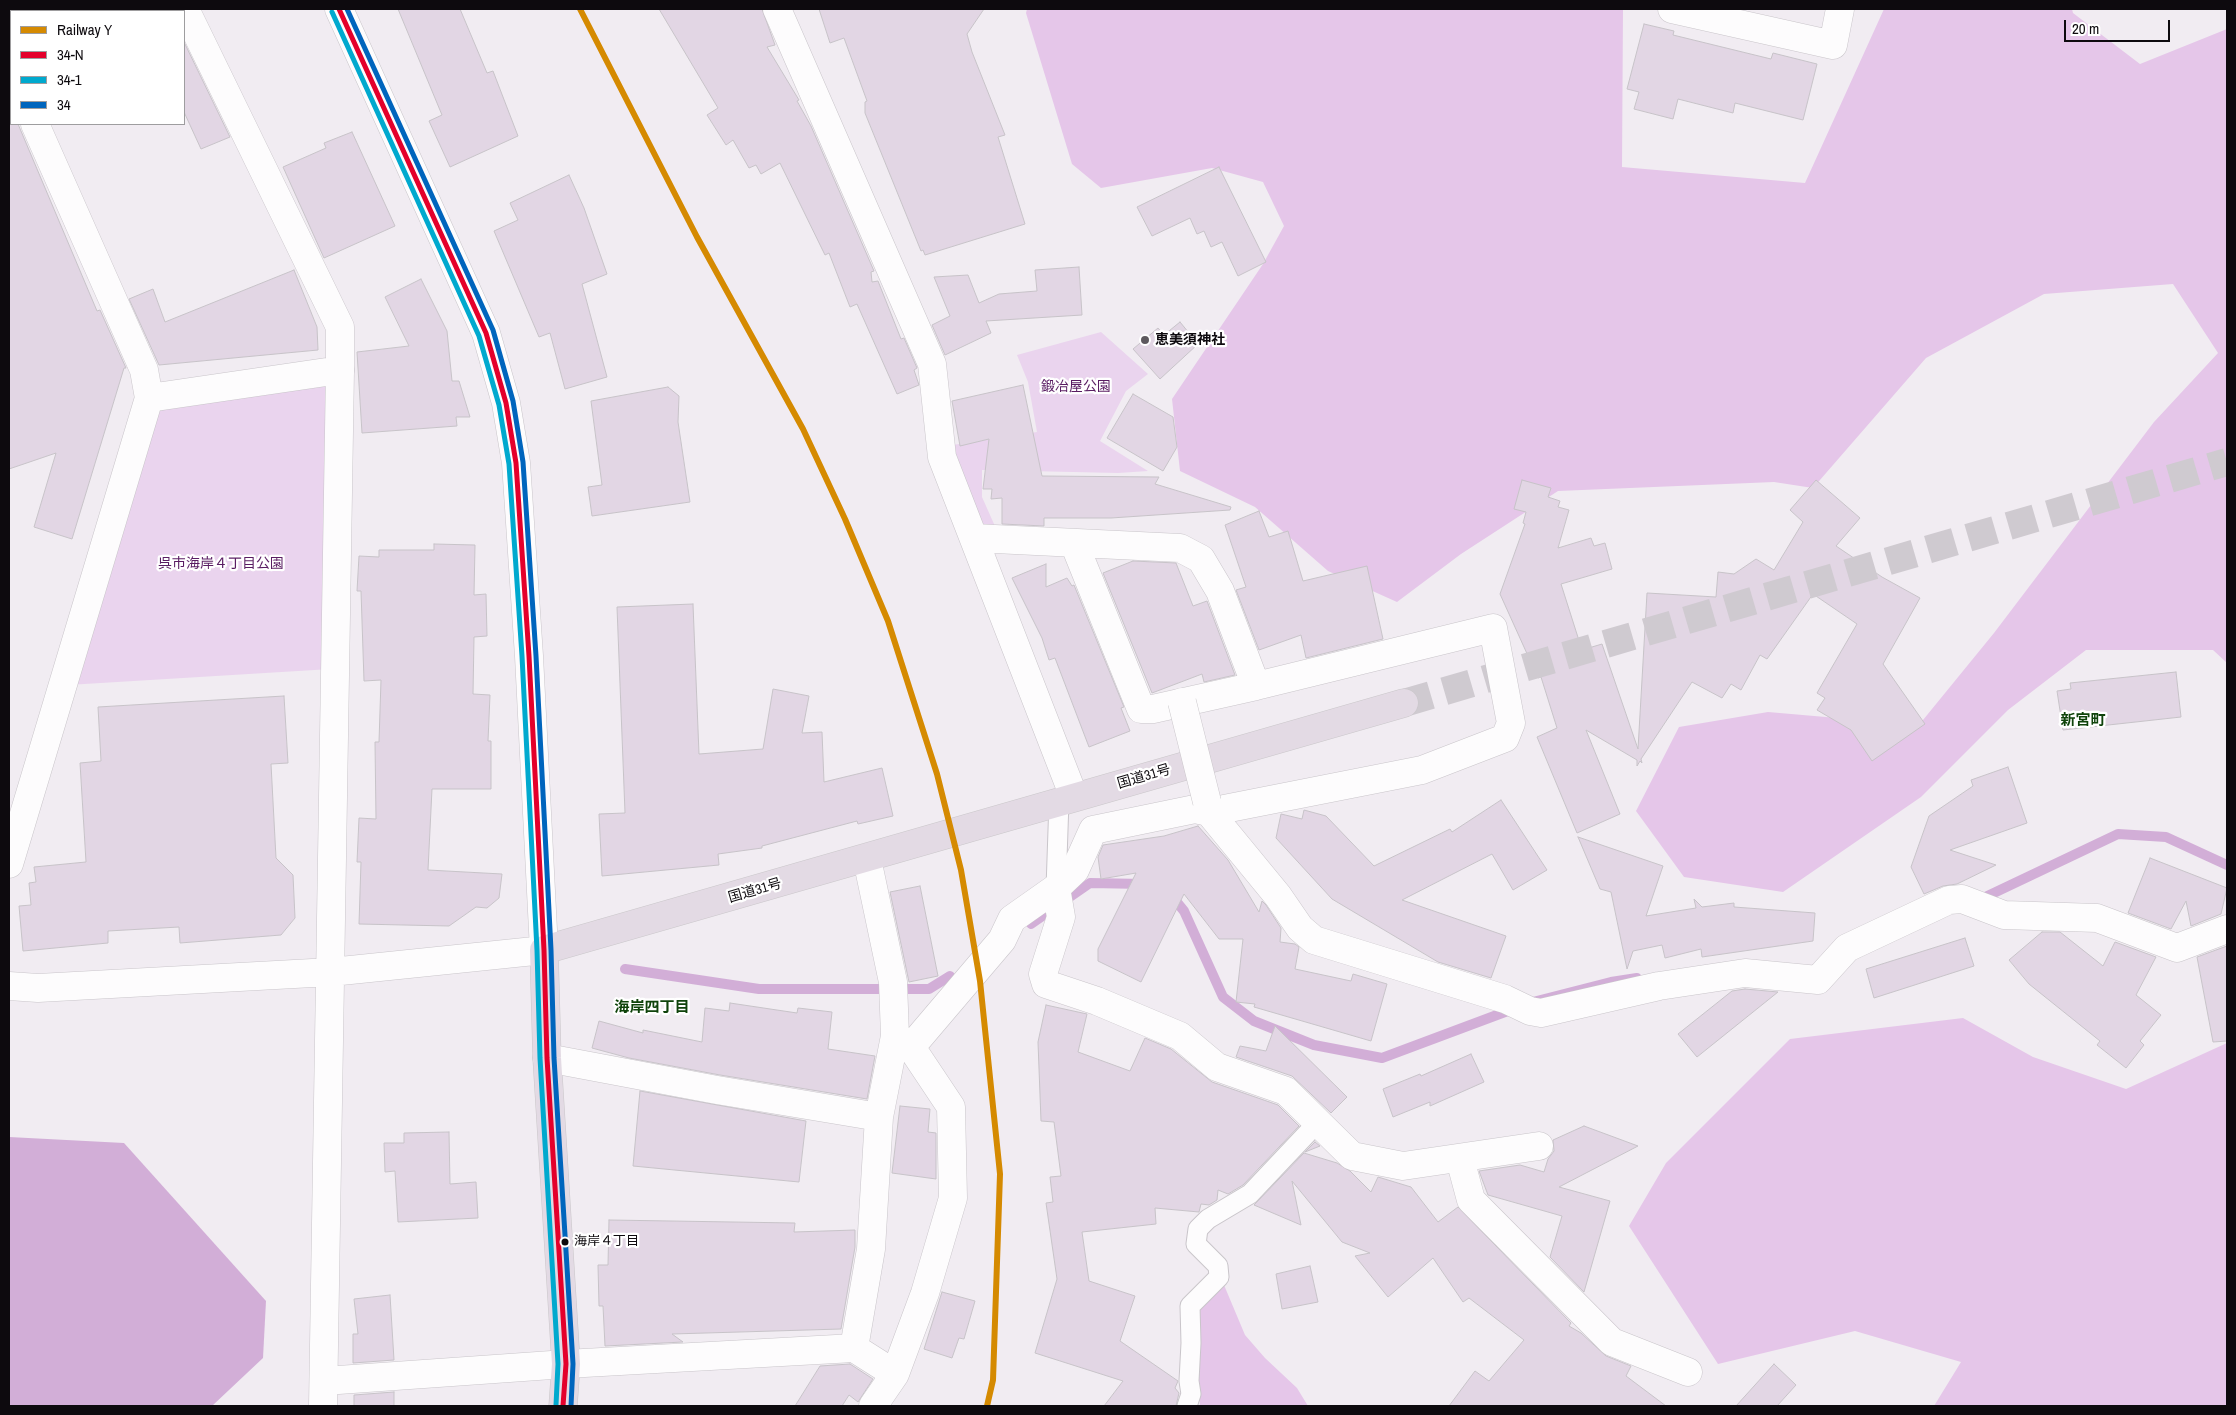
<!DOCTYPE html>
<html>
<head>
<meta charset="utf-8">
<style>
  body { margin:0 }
  #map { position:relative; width:2236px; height:1415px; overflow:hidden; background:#f1ecf2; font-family:"Archivo Narrow",sans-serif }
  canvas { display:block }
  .frame { position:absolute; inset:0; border:10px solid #0d0a0e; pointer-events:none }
  .legend { position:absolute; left:10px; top:10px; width:175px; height:115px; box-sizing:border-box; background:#fff; border:1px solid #9e9d9f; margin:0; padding:6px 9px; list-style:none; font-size:15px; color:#0d0a0e }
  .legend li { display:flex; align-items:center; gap:10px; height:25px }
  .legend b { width:25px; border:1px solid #9e9d9f }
  .scale { position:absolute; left:2064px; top:20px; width:106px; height:22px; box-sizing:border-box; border:2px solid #0d0a0e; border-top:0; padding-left:6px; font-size:15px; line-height:18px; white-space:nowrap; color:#0d0a0e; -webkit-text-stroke:4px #fff; paint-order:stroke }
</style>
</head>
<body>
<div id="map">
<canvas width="2236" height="1415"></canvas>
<div class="frame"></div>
<ul class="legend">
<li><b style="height:6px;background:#d58a01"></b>Railway Y</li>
<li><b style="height:6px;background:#e4002b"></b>34-N</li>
<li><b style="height:6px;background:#00a9ce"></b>34-1</li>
<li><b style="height:6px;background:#0065bd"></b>34</li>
</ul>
<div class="scale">20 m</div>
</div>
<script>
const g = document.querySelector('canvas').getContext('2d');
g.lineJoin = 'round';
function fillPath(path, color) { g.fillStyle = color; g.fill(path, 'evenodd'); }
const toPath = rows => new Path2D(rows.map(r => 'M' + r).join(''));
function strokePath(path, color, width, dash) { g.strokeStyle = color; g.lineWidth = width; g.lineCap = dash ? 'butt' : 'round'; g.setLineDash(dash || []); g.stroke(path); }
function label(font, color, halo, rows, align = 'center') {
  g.font = font + ' "Archivo Narrow","Noto Sans JP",sans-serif'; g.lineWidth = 4.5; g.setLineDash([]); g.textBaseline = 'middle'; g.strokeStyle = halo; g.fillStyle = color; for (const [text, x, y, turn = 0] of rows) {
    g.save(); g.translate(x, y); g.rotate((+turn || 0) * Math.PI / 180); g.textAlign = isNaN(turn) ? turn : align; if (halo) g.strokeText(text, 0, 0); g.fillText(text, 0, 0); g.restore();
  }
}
const green = toPath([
  [1101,332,1148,374,1126,391,1100,441,1148,471,1118,473,982,470,982,497,998,533,978,534,946,446,1037,432,1028,382,1017,355],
  [334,376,331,669,68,685,153,403]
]);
const forest = toPath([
  [1027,9,1623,9,1622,167,1805,183,1884,9,2072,9,2073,13,2140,64,2227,29,2227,663,2213,650,2086,650,2008,710,1921,797,1783,892,1684,877,1636,811,1679,727,1768,712,1872,721,1923,720,1994,633,2154,422,2218,353,2173,284,2044,294,1926,358,1813,488,1774,482,1558,491,1461,554,1397,602,1328,571,1255,507,1180,471,1172,399,1263,264,1284,226,1263,182,1212,168,1101,188,1072,164,1026,13],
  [1963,1018,2033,1057,2126,1089,2227,1043,2227,1406,1934,1406,1961,1362,1855,1331,1718,1364,1629,1226,1666,1163,1790,1039],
  [1224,1285,1245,1335,1265,1358,1297,1388,1308,1406,1200,1406,1195,1315]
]);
const water = toPath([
  [9,1137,124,1143,266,1301,263,1358,212,1406,9,1406]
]);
const stream = toPath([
  [1171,895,1184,911,1223,997,1254,1021,1314,1045,1382,1058,1513,1009],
  [1979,900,2118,834,2166,837,2227,865],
  [1031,924,1090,883,1144,884],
  [625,969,759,989,929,989,950,976],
  [1529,1003,1611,982,1637,978]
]);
const building = toPath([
  [398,9,460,9,487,73,493,71,518,136,450,167,429,121,442,115,398,9],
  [659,9,762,9,775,45,767,47,799,100,797,101,811,126,874,271,871,272,872,282,878,281,901,339,904,338,917,368,914,370,919,385,897,394,857,304,850,307,829,253,825,255,780,163,761,174,756,165,749,168,733,140,726,145,707,115,718,108,659,9],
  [819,9,984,9,967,34,972,52,1005,135,998,137,1025,224,925,255,923,250,921,251,865,113,865,102,867,101,844,38,830,43,819,9],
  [1644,24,1674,31,1673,35,1771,59,1773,53,1817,64,1803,120,1735,103,1733,113,1678,99,1673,119,1634,109,1639,92,1627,89,1644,24],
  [184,42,230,137,201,149,184,112,184,42],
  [9,103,11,108,11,124,18,124,97,311,100,310,126,368,124,368,72,539,34,527,56,453,9,469,9,103],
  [352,132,395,226,324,258,283,167,326,148,324,143,352,132],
  [1219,167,1266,262,1238,276,1222,242,1211,247,1204,231,1197,234,1190,218,1152,236,1137,207,1219,167],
  [569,175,584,208,607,274,582,284,607,377,565,389,550,333,539,337,494,231,518,220,510,203,569,175],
  [1079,267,1082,315,986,321,991,333,945,355,932,325,950,316,934,277,968,275,979,303,999,294,1037,291,1035,270,1079,267],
  [294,270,317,327,318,350,159,365,129,299,153,289,165,322,294,270],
  [421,279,447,331,452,381,459,381,470,417,456,417,457,426,362,433,357,352,409,346,385,297,421,279],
  [1180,322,1198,344,1160,379,1133,349,1158,328,1164,335,1180,322],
  [1023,385,1042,476,1159,477,1155,484,1231,507,1230,510,1111,518,1044,518,1044,526,1002,524,1002,498,991,499,992,489,983,489,989,439,960,446,952,401,1023,385],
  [668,387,679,396,678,422,690,502,592,516,588,487,602,485,591,401,668,387],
  [1133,394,1173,417,1177,447,1163,471,1107,438,1133,394],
  [1522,480,1551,488,1548,497,1560,501,1558,507,1569,510,1558,548,1591,538,1594,546,1605,543,1612,569,1561,584,1582,650,1602,644,1638,749,1647,593,1716,597,1718,572,1734,574,1756,559,1774,570,1803,522,1790,510,1816,480,1860,518,1836,546,1882,577,1920,598,1883,664,1925,724,1872,761,1851,730,1817,710,1825,698,1817,693,1857,624,1813,594,1767,659,1760,655,1741,690,1731,684,1722,698,1692,682,1641,759,1642,763,1640,761,1637,766,1637,760,1586,730,1620,814,1577,833,1537,737,1557,728,1541,677,1538,678,1500,594,1525,524,1523,523,1526,512,1514,509,1522,480],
  [1259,511,1269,537,1288,531,1303,581,1367,566,1383,639,1306,658,1301,635,1259,650,1236,590,1246,587,1225,525,1259,511],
  [434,544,475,545,474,595,486,594,487,636,474,637,473,694,490,695,488,741,491,741,491,789,432,789,428,870,502,874,499,898,487,908,476,907,449,926,359,924,361,862,357,862,359,818,376,819,375,742,379,742,381,680,364,681,361,591,357,591,359,556,379,557,379,550,434,550,434,544],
  [1133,561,1176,563,1193,606,1207,601,1235,675,1204,682,1202,674,1152,693,1103,573,1133,561],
  [1046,564,1046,587,1067,578,1072,586,1074,585,1124,707,1121,708,1130,731,1089,747,1055,658,1049,660,1042,638,1012,578,1046,564],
  [693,604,699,754,763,749,773,689,809,696,802,733,822,732,824,782,882,768,893,816,858,824,857,821,762,846,762,848,718,854,719,865,602,876,599,814,625,813,617,607,693,604],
  [2176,672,2181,717,2063,730,2057,691,2071,689,2070,683,2176,672],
  [284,696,288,763,271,764,276,858,293,875,295,918,281,935,180,943,179,927,108,931,108,943,23,951,19,906,31,905,29,883,36,882,34,867,86,862,80,763,101,761,98,707,284,696],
  [2008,767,2027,823,1950,850,1996,865,1957,884,1943,886,1924,894,1911,867,1929,816,1973,786,1971,780,2008,767],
  [1501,800,1547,870,1513,890,1492,854,1402,900,1506,936,1491,978,1438,962,1332,899,1276,838,1281,814,1302,819,1304,810,1326,816,1374,866,1450,829,1452,832,1501,800],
  [1198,826,1228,860,1259,912,1262,901,1266,905,1281,928,1280,942,1295,944,1299,947,1295,969,1351,981,1353,974,1387,984,1371,1041,1254,1007,1255,1004,1236,1002,1243,939,1219,939,1184,894,1141,982,1098,961,1098,949,1136,873,1101,879,1098,857,1103,845,1164,836,1198,826],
  [1578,837,1663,866,1646,916,1696,908,1694,899,1702,907,1734,903,1734,907,1815,913,1813,941,1702,957,1701,949,1665,958,1662,945,1633,951,1627,969,1611,892,1600,889,1578,837],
  [2150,858,2227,888,2221,914,2191,926,2186,901,2171,929,2128,913,2150,858],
  [920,886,938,976,909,982,890,892,920,886],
  [2042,932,2060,932,2103,966,2115,942,2156,957,2136,995,2161,1015,2140,1041,2144,1045,2126,1068,2097,1045,2100,1041,2029,984,2009,960,2042,932],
  [1965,938,1974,966,1874,998,1866,969,1965,938],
  [2227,946,2227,1041,2213,1042,2197,957,2227,946],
  [1745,989,1778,992,1697,1057,1678,1034,1732,991,1745,989],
  [730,1003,797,1013,798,1008,832,1012,828,1049,875,1056,867,1099,720,1075,629,1058,592,1048,599,1021,643,1033,643,1030,702,1042,705,1008,729,1011,730,1003],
  [1046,1005,1087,1014,1078,1052,1130,1071,1145,1038,1171,1049,1212,1082,1278,1105,1299,1126,1243,1185,1228,1194,1218,1190,1217,1200,1209,1205,1201,1204,1199,1212,1155,1208,1156,1224,1082,1232,1089,1281,1135,1296,1120,1341,1178,1381,1175,1388,1179,1393,1176,1406,1104,1406,1123,1381,1035,1353,1057,1279,1046,1203,1053,1202,1050,1177,1061,1176,1054,1122,1041,1121,1038,1042,1046,1005],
  [1275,1026,1347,1097,1331,1113,1292,1076,1236,1057,1240,1046,1266,1051,1275,1026],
  [1471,1054,1484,1082,1430,1106,1430,1102,1393,1117,1383,1089,1420,1074,1421,1076,1471,1054],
  [640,1091,806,1121,799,1182,633,1166,640,1091],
  [900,1106,930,1109,928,1132,936,1133,936,1179,892,1173,900,1106],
  [1584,1126,1638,1146,1559,1187,1610,1201,1584,1292,1550,1257,1562,1216,1488,1195,1479,1171,1520,1165,1544,1172,1548,1159,1554,1151,1553,1140,1584,1126],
  [449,1132,450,1184,476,1182,478,1218,398,1222,395,1171,385,1172,384,1143,404,1143,404,1133,449,1132],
  [1315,1142,1320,1146,1305,1152,1315,1142],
  [1304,1153,1337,1163,1350,1171,1371,1192,1378,1177,1411,1187,1438,1222,1458,1207,1571,1323,1569,1326,1581,1333,1606,1356,1631,1366,1626,1376,1666,1406,1449,1406,1475,1371,1489,1381,1524,1340,1469,1298,1463,1302,1433,1258,1388,1297,1355,1256,1370,1253,1342,1242,1292,1181,1301,1225,1254,1205,1304,1153],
  [609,1220,795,1223,794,1232,855,1230,855,1247,841,1329,672,1334,683,1342,605,1346,603,1306,599,1306,598,1265,608,1265,609,1220],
  [1310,1266,1318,1302,1282,1309,1276,1274,1310,1266],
  [942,1292,975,1301,964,1339,959,1338,952,1358,924,1349,942,1292],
  [390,1295,394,1360,353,1363,353,1334,358,1334,354,1299,390,1295],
  [850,1364,873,1379,858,1402,849,1395,842,1406,795,1406,820,1366,850,1364],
  [1774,1364,1796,1385,1777,1406,1736,1406,1774,1364],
  [394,1392,394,1406,354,1406,354,1395,394,1392]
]);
const trunkTunnel = toPath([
  [1404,703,2227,462]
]);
const service = toPath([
  [1056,888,1059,801],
  [1187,1406,1191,1394,1189,1381,1191,1343,1190,1306,1219,1277,1218,1266,1196,1244,1198,1229,1208,1219,1250,1194,1318,1122]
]);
const minor = toPath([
  [777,9,932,364,942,457,1074,797],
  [1672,9,1833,45,1840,9],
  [9,84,11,83],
  [149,398,340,370,340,327,185,9],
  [974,538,1180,548,1201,559,1220,591,1256,686,1153,709,1141,709,1074,543],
  [1256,686,1493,628,1511,723,1505,738,1422,770,1209,812,1278,896,1300,928,1314,940,1505,999,1530,1011,1541,1013,1659,986,1745,973,1818,980,1847,948,1949,900,1962,899,2004,915,2097,918,2177,948,2227,929],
  [1207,802,1209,812,1195,809,1093,830,1075,870,1056,888,1061,917,1043,974,1046,984,1097,1001,1180,1036,1217,1067,1286,1091,1352,1156,1403,1166,1539,1146],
  [9,864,149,398,144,370,35,124],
  [895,1036,911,1047,951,1107,953,1198,925,1293,895,1374],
  [911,1047,1002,940,1012,919,1056,888],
  [547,1058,717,1090,879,1117],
  [1460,1159,1471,1200,1612,1342,1688,1372],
  [854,1348,871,1249,879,1117,895,1036,893,982,867,859],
  [324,1381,566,1364,854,1348,895,1374,873,1406]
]);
const tertiary = toPath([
  [9,986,38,988,331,972,544,950,529,656,516,463,506,403,486,333,339,9],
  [323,1406,340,370]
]);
const trunk = toPath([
  [563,1406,566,1364,547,1058,544,950,1404,703]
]);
const minorBridge = toPath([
  [1182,702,1207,802]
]);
const bus1 = toPath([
  [339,9,486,333,506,403,516,463,529,656,544,950,547,1058,566,1364,563,1406]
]);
const bus2 = toPath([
  [332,12,479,336,499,405,509,464,522,656,537,950,540,1058,558,1364,556,1405]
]);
const bus3 = toPath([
  [347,9,493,330,513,401,523,462,536,656,551,950,554,1058,573,1364,571,1406]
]);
const rail1 = toPath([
  [580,9,697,237,803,429,845,519,888,621,937,774,961,870,980,981,1000,1174,993,1380,987,1406]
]);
const markers = [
  [1145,340,5,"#5d595e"],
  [565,1242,4.5,"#0d0a0e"]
];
const busNames = [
  ["海岸４丁目",574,1242]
];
const poiNames = [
  ["恵美須神社",1155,340]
];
const parkNames = [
  ["鍛冶屋公園",1076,387],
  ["呉市海岸４丁目公園",221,564]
];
const streetNames = [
  ["国道31号",1144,777,-16],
  ["国道31号",755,891,-16]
];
const neighbourhoodNames = [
  ["新宮町",2083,721],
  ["海岸四丁目",652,1008]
];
fillPath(green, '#ead4ee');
fillPath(forest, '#e5c6e9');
fillPath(water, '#d2aed7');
strokePath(stream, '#d2aed7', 10);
fillPath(building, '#e2d6e4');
strokePath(building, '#c7c3c8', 1);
strokePath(trunkTunnel, '#cfcad0', 28, [28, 14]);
strokePath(service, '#c9c5ca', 21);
strokePath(minor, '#c9c5ca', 29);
strokePath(tertiary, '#c9c5ca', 29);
strokePath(trunk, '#cac7ca', 29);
strokePath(service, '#fdfcfd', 19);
strokePath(minor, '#fdfcfd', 28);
strokePath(tertiary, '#fdfcfd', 28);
strokePath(trunk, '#e3dae4', 28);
strokePath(minorBridge, '#c9c5ca', 29, []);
strokePath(minorBridge, '#fdfcfd', 28);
strokePath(bus1, '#e4002b', 5);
strokePath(bus2, '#00a9ce', 5);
strokePath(bus3, '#0065bd', 5);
strokePath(rail1, '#d58a01', 6);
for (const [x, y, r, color] of markers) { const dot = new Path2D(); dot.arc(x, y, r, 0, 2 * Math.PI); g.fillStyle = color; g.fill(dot); strokePath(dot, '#fff', 2); }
label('13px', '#0d0a0e', '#fff', busNames, 'left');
label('bold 14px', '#0d0a0e', '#fff', poiNames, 'left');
label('14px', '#591c62', '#fff', parkNames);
label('14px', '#0d0a0e', '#fff', streetNames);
label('bold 15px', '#0f430b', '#fff', neighbourhoodNames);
</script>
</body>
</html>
